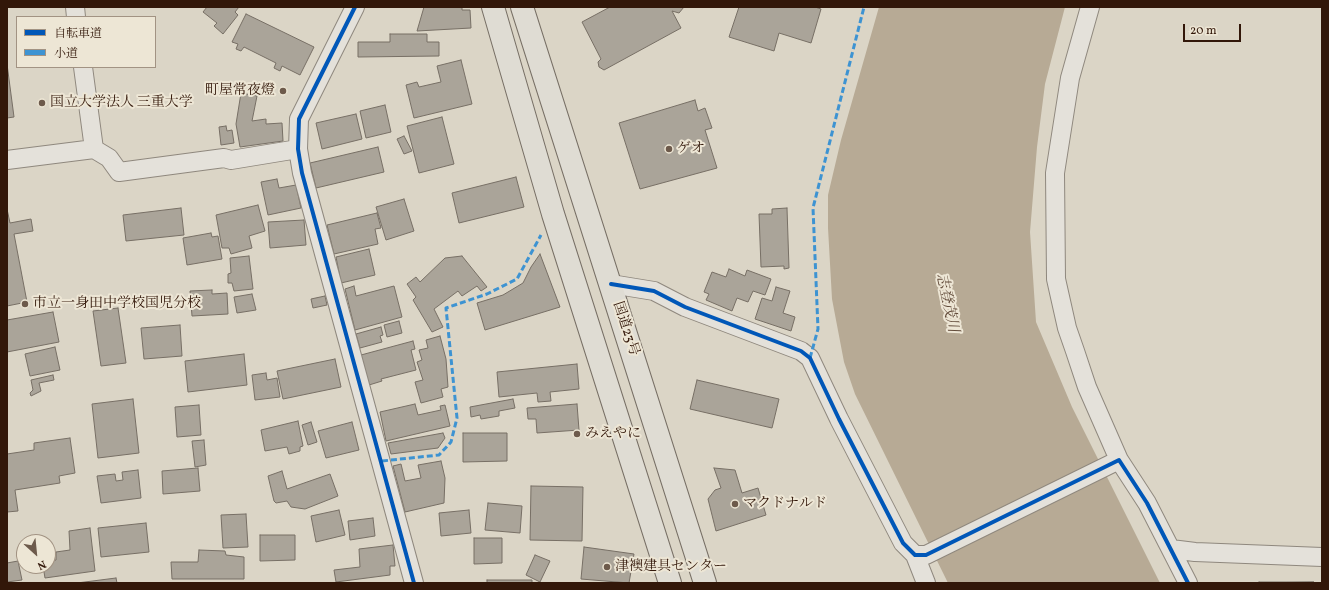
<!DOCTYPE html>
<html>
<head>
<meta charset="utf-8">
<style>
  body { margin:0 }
  #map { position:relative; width:1329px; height:590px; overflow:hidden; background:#dbd5c6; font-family:Vollkorn,"Noto Serif JP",serif }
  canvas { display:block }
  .frame { position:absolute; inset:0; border:8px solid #321709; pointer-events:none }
  .legend { position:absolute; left:16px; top:16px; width:140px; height:52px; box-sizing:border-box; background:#ede6d5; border:1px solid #a29383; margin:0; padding:5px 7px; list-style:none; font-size:12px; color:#321709 }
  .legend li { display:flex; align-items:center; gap:8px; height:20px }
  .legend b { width:20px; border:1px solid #a29383 }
  .north { position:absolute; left:16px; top:534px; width:40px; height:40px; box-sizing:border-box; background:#ede6d5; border:1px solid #a29383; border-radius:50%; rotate:153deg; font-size:11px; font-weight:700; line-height:16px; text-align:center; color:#321709 }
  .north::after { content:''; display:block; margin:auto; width:14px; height:18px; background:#6d5a4b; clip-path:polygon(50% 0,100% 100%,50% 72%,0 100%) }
  .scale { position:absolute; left:1183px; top:24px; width:58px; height:18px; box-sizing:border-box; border:2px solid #321709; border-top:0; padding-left:5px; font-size:12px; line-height:14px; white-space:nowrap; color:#321709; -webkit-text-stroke:3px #ede6d5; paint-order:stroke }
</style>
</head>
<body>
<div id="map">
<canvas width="1329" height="590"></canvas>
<div class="frame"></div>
<ul class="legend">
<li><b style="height:5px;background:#0057b8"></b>自転車道</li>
<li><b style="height:5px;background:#3d93d2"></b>小道</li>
</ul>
<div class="north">N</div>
<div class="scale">20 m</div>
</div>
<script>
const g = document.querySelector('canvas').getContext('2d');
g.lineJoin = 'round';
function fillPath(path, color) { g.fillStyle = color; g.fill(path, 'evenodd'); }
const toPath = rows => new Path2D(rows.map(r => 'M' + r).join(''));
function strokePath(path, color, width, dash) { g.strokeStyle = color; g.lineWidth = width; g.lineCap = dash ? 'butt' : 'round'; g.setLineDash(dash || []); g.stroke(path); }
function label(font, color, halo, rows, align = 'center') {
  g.font = font + ' Vollkorn,"Noto Serif JP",serif'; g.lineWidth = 4; g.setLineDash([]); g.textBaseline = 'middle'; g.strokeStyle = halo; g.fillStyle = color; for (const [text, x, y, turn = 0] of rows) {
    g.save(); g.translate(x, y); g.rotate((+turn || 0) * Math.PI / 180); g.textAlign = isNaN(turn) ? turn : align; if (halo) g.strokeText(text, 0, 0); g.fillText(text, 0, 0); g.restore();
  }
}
const water = toPath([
  [879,7,1065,7,1045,84,1037,147,1030,232,1036,322,1072,407,1160,583,948,583,855,394,844,362,832,299,828,228,828,195,841,140]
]);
const building = toPath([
  [207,7,239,7,235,12,238,15,223,34,214,26,217,23,203,12,207,7],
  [424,7,462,7,462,10,470,10,471,28,417,31,424,7],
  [610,7,684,7,679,13,672,11,681,28,604,70,599,67,598,62,601,59,582,22,610,7],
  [739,7,815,7,821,9,811,43,779,33,774,51,729,37,739,7],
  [246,14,314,47,300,75,282,66,280,71,274,68,276,63,244,47,241,51,236,49,238,44,232,42,246,14],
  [390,34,427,34,427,42,439,42,439,56,358,57,358,42,390,42,390,34],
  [461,60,472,104,414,118,406,85,417,82,419,87,441,82,437,66,461,60],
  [7,64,14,117,7,118,7,64],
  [241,93,257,96,252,121,266,119,266,124,282,123,283,141,240,147,236,124,241,93],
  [695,100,698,111,705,108,712,128,705,130,717,168,640,189,619,123,695,100],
  [385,105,391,132,366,138,360,111,385,105],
  [356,114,362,139,322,149,316,123,356,114],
  [442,117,454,164,419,173,407,126,442,117],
  [226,126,227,131,232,130,234,143,221,145,219,127,226,126],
  [404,136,412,151,404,154,397,139,404,136],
  [378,147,384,172,316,188,310,163,378,147],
  [516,177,524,207,459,223,452,193,516,177],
  [277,179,279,188,296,185,301,208,268,215,261,182,277,179],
  [404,199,414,231,386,240,376,207,404,199],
  [258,205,265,231,249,236,252,248,231,254,229,248,222,248,216,215,258,205],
  [181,208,184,235,126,241,123,215,181,208],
  [787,208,789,268,784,269,784,266,761,267,759,214,772,214,772,209,787,208],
  [7,209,10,223,31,219,33,231,14,234,27,302,7,306,7,209],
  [377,213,381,228,375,229,378,244,334,254,327,225,377,213],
  [304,220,306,245,270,248,268,222,304,220],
  [211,233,212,237,218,236,222,259,187,265,183,238,211,233],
  [369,249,375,275,341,283,336,257,369,249],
  [540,254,560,307,485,330,477,303,503,295,523,283,531,267,540,254],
  [249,256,253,289,234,291,232,283,228,283,228,274,231,273,230,258,249,256],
  [462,256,487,287,481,291,477,286,462,296,458,291,434,309,443,327,432,332,413,300,416,297,407,284,416,277,420,282,445,258,462,256],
  [729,269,745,276,747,270,771,279,765,295,753,291,748,302,737,298,732,311,706,300,709,294,704,292,712,272,726,277,729,269],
  [354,286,356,296,394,286,402,317,355,330,345,289,354,286],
  [776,287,790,291,783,313,795,317,791,331,755,319,762,298,772,301,776,287],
  [212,290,212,294,227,293,228,314,192,316,190,291,212,290],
  [252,294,256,310,237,313,234,297,252,294],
  [325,296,327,305,313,308,311,299,325,296],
  [118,308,126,363,101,366,93,311,118,308],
  [53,312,59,342,7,352,7,320,53,312],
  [399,321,402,333,387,337,384,325,399,321],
  [180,325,182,356,144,359,141,328,180,325],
  [381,327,383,335,380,336,382,342,360,348,356,334,381,327],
  [440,336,446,359,448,387,441,389,443,397,421,403,415,382,423,380,417,362,422,360,419,350,428,348,426,340,440,336],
  [413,341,415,349,411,350,416,370,381,379,382,381,369,385,361,355,413,341],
  [55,347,60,370,30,376,25,354,55,347],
  [244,354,247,385,188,392,185,361,244,354],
  [335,359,341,387,283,399,277,371,335,359],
  [577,364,579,389,550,392,551,401,538,402,537,393,499,397,497,372,577,364],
  [266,373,267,380,277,378,280,397,255,400,252,375,266,373],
  [53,375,54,380,39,383,41,391,31,396,30,393,33,390,31,380,53,375],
  [697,380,779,399,772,428,690,409,697,380],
  [133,399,139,453,98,458,92,404,133,399],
  [513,399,515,408,499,411,499,416,481,419,480,415,471,417,470,407,513,399],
  [415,404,418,415,441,410,440,406,445,405,450,426,386,441,380,412,415,404],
  [577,404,579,430,537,433,536,419,528,419,527,408,577,404],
  [199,405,201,435,177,437,175,407,199,405],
  [298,421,303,446,300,447,300,451,289,454,287,447,265,451,261,430,298,421],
  [311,422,317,442,308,445,302,425,311,422],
  [352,422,359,450,326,458,318,431,352,422],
  [443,433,445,438,438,448,391,454,388,443,443,433],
  [463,433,507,433,507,461,463,462,463,433],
  [70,438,75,473,59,476,60,483,15,490,18,511,7,512,7,454,34,450,34,443,70,438],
  [204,440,206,465,195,467,192,441,204,440],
  [441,461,445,478,444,503,405,512,393,466,401,464,405,481,421,478,418,465,441,461],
  [198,468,200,491,163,494,162,471,198,468],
  [714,468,735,470,742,493,758,488,766,515,716,531,708,499,715,490,721,488,714,468],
  [138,470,141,498,101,503,97,476,115,474,116,481,123,480,122,472,138,470],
  [282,471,287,489,330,474,338,496,305,509,291,507,287,501,276,503,274,501,268,476,282,471],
  [531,486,583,487,582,541,530,540,531,486],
  [488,503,522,506,520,533,485,530,488,503],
  [339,510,345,535,316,542,311,516,339,510],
  [469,510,471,533,441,536,439,513,469,510],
  [246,514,248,547,223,548,221,515,246,514],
  [373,518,375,536,350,540,348,521,373,518],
  [146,523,149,552,101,557,98,528,146,523],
  [90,528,95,571,45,578,43,566,48,566,48,562,56,560,56,552,70,550,69,531,90,528],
  [260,535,295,535,295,560,260,561,260,535],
  [474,538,502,538,502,563,474,564,474,538],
  [393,545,395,566,390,566,390,575,336,582,334,570,360,567,359,549,393,545],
  [584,547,634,554,629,583,581,579,584,547],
  [199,550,225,551,226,555,244,557,244,579,172,579,171,562,198,562,199,550],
  [535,555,550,561,540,582,526,575,535,555],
  [18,561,22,580,7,582,7,563,18,561],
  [116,578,117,583,77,583,116,578],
  [487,580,532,580,532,583,487,583,487,580],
  [1259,582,1314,582,1259,583,1259,582]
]);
const minor = toPath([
  [75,7,76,17],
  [355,7,299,119,298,149,302,173,414,583],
  [1090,7,1070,78,1055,173,1056,279,1067,328,1075,351,1087,387,1119,460],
  [94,149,109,158,119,172,224,158,231,160,298,149],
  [7,160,94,149,83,67],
  [611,284,654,291,685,307,801,351,810,358,839,419,903,543,915,555,926,555,1119,460,1147,503,1188,583],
  [1171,549,1195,552,1322,557],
  [915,555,926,583]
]);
const trunk = toPath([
  [493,7,553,214,670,583],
  [522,7,705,583]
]);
const quiet = toPath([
  [810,358,818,329,813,208,864,7],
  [382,461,439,455,451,442,457,418,446,308,487,294,517,279,541,235]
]);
const cycleway = toPath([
  [355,7,299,119,298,149,302,173,414,583],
  [611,284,654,291,685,307,801,351,810,358,839,419,903,543,915,555,926,555,1119,460,1147,503,1188,583]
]);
const markers = [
  [283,91,4,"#6d5a4b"],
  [42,103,4,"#6d5a4b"],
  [669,149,4,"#6d5a4b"],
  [25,304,4,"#6d5a4b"],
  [577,434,4,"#6d5a4b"],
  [735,504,4,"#6d5a4b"],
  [607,567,4,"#6d5a4b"]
];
const poiNames = [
  ["町屋常夜燈",275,91,"right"],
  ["国立大学法人 三重大学",50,103],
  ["ゲオ",677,149],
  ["市立一身田中学校国児分校",33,304],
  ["みえやに",585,434],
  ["マクドナルド",743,504],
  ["津襖建具センター",615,567]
];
const streetNames = [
  ["国道23号",625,329,72]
];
const waterNames = [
  ["志登茂川",946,303,78]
];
fillPath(water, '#b7aa95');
fillPath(building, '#aaa499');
strokePath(building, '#776f65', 1);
strokePath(minor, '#8f887e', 20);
strokePath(trunk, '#776f65', 24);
strokePath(minor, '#e4e1da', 18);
strokePath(trunk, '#dfdcd3', 22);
strokePath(quiet, '#3d93d2', 3, [6, 3]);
strokePath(cycleway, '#0057b8', 4);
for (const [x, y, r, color] of markers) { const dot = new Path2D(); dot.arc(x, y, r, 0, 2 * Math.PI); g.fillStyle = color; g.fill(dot); strokePath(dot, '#ede6d5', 1.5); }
label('14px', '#321709', '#ede6d5', poiNames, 'left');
label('14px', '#321709', '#ede6d5', streetNames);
label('italic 15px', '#614a39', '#ede6d5', waterNames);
</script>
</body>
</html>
